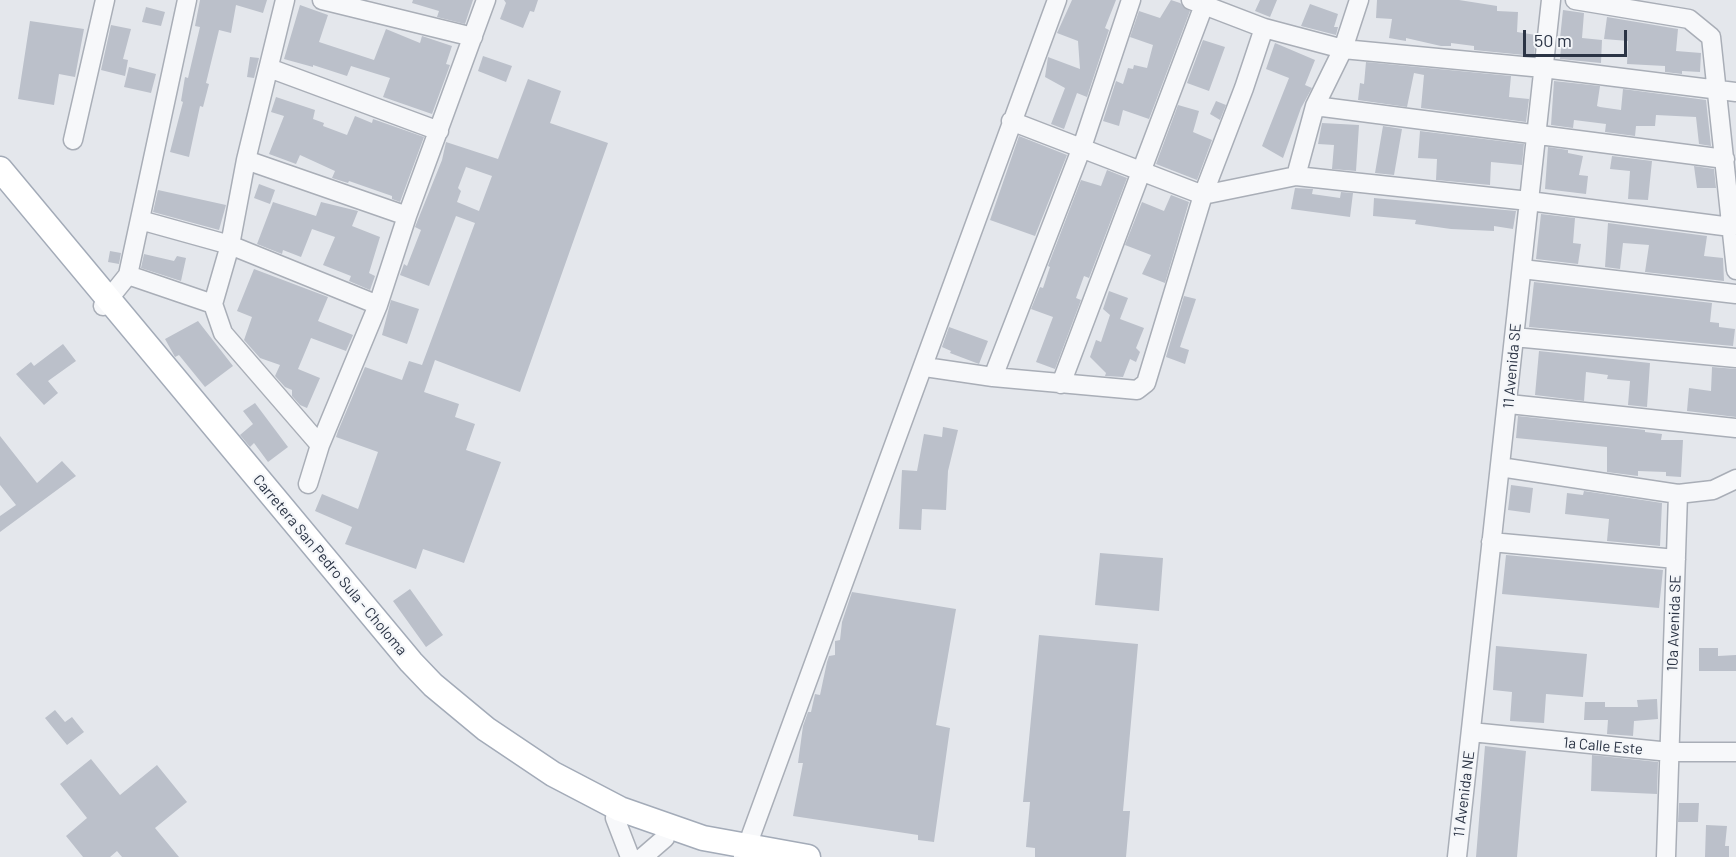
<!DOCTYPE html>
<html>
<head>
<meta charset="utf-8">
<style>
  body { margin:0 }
  #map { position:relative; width:1736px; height:857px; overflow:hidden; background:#e4e7ec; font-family:Barlow,sans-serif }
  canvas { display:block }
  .scale { position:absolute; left:1523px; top:30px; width:104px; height:27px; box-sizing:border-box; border:3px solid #2b3445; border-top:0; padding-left:8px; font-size:18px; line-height:21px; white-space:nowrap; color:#2b3445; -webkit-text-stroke:4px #f4f6f9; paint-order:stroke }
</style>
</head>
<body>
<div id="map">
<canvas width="1736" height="857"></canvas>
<div class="scale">50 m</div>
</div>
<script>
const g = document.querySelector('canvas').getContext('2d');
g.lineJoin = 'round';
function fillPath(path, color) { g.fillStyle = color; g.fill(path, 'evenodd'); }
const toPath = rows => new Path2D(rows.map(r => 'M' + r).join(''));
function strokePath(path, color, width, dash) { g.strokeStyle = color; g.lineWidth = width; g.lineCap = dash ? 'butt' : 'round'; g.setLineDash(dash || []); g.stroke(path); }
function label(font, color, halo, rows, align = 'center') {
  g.font = font + ' Barlow,sans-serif'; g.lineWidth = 4.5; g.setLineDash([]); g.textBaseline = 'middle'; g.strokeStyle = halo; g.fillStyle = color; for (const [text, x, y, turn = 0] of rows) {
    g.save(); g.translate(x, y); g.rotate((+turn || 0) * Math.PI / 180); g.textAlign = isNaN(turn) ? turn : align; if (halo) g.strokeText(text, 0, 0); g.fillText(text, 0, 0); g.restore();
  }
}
const building = toPath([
  [200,0,267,0,263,13,236,5,231,33,219,30,206,83,209,84,203,107,200,106,189,157,170,152,183,102,181,101,185,77,188,78,200,27,195,26],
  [413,0,473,0,465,24,437,17,439,11,412,3],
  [504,0,538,0,534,12,530,11,523,28,500,19,506,3],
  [1072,0,1116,0,1105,28,1109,30,1087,97,1077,93,1064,129,1051,124,1065,88,1045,77,1048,57,1080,69,1078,41,1057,33],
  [1171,0,1180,3,1190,11,1149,119,1123,110,1119,126,1103,121,1116,81,1123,84,1128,68,1133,69,1134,65,1147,68,1153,45,1130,37,1139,11,1160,18],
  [1260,0,1277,0,1270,17,1255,11],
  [1377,0,1459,0,1497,6,1497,11,1518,12,1517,32,1536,35,1534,56,1474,50,1474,46,1451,43,1451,46,1441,46,1406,38,1406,41,1389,38,1392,19,1376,18],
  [1310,4,1338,14,1334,27,1338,27,1336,35,1301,26],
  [300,5,328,15,319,42,374,60,386,29,420,43,422,36,452,46,446,64,450,65,432,114,383,97,390,78,351,66,347,76,313,65,313,67,284,59],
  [146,7,165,12,161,26,142,22],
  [1563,10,1584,13,1582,38,1602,40,1601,63,1560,59,1561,48,1559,48],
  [1607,17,1678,29,1676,51,1701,53,1700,72,1682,71,1682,74,1665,72,1665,66,1627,64,1628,41,1604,39],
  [30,21,84,29,75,77,59,74,54,105,18,99],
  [111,25,131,29,123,59,128,60,125,76,101,70],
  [1203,40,1225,47,1209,91,1187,83],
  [1275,43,1315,60,1305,85,1312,88,1301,108,1283,158,1262,146,1289,78,1266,69],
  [483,56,512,66,506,82,478,71],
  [250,57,259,58,254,78,247,77],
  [1366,62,1511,76,1509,97,1529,99,1526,122,1421,108,1424,75,1414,73,1407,107,1358,100,1360,83,1364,84],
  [129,67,156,74,151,93,124,87],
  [528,79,561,91,550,123,608,143,520,392,435,360,424,392,459,404,455,417,475,424,466,450,501,462,464,563,423,549,416,569,345,544,352,527,315,511,322,494,358,509,378,452,336,437,338,431,365,367,402,380,409,361,422,365,475,223,456,216,429,286,400,275,404,264,407,266,421,230,415,227,442,160,446,142,498,159],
  [466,167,492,176,479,211,457,202,461,191,458,188],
  [1554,81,1600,86,1597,106,1600,107,1621,110,1623,89,1706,100,1711,146,1699,144,1696,117,1656,115,1655,126,1636,126,1635,136,1605,132,1606,124,1574,120,1573,128,1551,125],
  [276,97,315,110,313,119,324,123,323,126,347,135,355,116,372,123,373,119,424,137,400,202,392,199,392,196,349,181,348,183,332,178,335,171,300,155,296,164,269,154,284,116,271,112],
  [1216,101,1226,105,1220,120,1210,114],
  [1178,105,1199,111,1193,132,1212,140,1197,180,1156,164],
  [1322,123,1359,125,1356,171,1332,169,1334,145,1318,144],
  [1383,126,1402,129,1394,175,1375,173],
  [1420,131,1524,144,1522,165,1491,162,1490,185,1436,180,1437,159,1418,158],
  [1019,136,1067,155,1035,236,990,220],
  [1548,147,1568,150,1568,153,1583,156,1579,175,1588,176,1586,194,1545,189],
  [1612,156,1652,161,1648,200,1628,199,1630,171,1610,169],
  [1694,166,1714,169,1716,188,1697,188],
  [1107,170,1127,178,1089,278,1084,276,1076,298,1081,300,1055,369,1036,362,1053,317,1031,309,1040,287,1043,288,1050,267,1048,266,1081,180,1101,186],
  [259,184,275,190,270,204,254,198],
  [1295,188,1313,189,1312,194,1340,198,1341,192,1353,193,1350,217,1291,209],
  [158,190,226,205,219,230,153,212],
  [1171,195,1189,202,1165,283,1142,274,1151,255,1125,245,1142,202,1164,211],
  [1374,198,1516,211,1513,229,1494,226,1494,231,1451,229,1415,224,1416,220,1373,216],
  [273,202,316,216,321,202,358,211,352,226,380,237,369,273,375,276,370,290,349,281,351,276,323,265,335,237,312,229,301,257,283,250,282,254,257,244],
  [1541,214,1575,218,1573,243,1581,244,1578,264,1536,259],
  [1608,223,1707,236,1704,256,1723,258,1724,281,1645,272,1649,245,1623,243,1620,269,1605,267],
  [110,251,121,253,119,264,108,262],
  [144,254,174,261,177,256,186,258,181,281,141,268],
  [254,269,328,297,318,321,353,335,346,351,311,338,298,369,320,378,307,408,300,405,292,396,292,390,285,387,275,376,280,365,260,358,244,340,252,317,237,311],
  [1534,282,1712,303,1710,322,1719,323,1719,327,1735,329,1733,346,1529,327],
  [1109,291,1128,298,1120,319,1144,328,1136,348,1140,352,1136,362,1130,359,1123,377,1105,376,1106,373,1090,357,1096,340,1101,342,1110,315,1103,309],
  [1184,296,1196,299,1180,347,1189,350,1185,364,1166,357],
  [391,300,419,309,407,344,382,335],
  [198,321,233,366,205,387,179,355,175,357,165,339],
  [949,327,988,341,979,364,950,353,951,351,942,347],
  [63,344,76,361,48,381,58,393,44,405,16,374,31,362,34,366],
  [1539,351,1650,363,1647,407,1628,405,1630,381,1607,379,1608,375,1586,372,1584,401,1535,395],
  [1712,367,1736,369,1736,417,1687,411,1689,388,1711,391],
  [255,403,288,447,268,462,254,443,250,447,240,435,253,424,243,411],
  [1518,416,1645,430,1645,432,1662,434,1661,440,1683,440,1681,477,1666,476,1666,472,1638,471,1638,476,1607,472,1607,447,1516,438],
  [943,427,958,430,948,471,946,510,922,509,921,530,899,529,902,470,917,471,924,434,942,437],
  [0,436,37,483,62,461,76,476,0,532,0,516,16,505,0,485],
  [1511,485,1533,488,1530,513,1508,510],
  [1584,491,1662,503,1660,546,1607,541,1609,519,1565,514,1567,493,1583,495],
  [1100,553,1163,558,1159,611,1095,605],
  [1506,555,1663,570,1659,608,1502,594],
  [410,589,443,635,426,647,393,601],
  [852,592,956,609,936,725,950,728,934,842,918,840,918,835,793,816,803,763,798,763,803,726,808,712,811,712,815,694,820,695,827,662,829,656,835,655,835,641,840,640,842,622],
  [1039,635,1138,644,1123,811,1130,811,1126,857,1035,857,1035,848,1026,847,1030,802,1023,802],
  [1496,646,1587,654,1583,697,1546,694,1544,723,1510,721,1512,692,1493,690],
  [1699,648,1718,648,1718,656,1736,655,1736,671,1699,671],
  [1657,699,1658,719,1634,721,1633,736,1607,734,1608,720,1584,720,1585,702,1605,702,1605,707,1638,707,1637,700],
  [55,710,65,722,72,717,84,732,67,745,45,718],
  [1485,746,1526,751,1517,857,1476,857],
  [1592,755,1658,762,1657,794,1591,791],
  [91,759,120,795,157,765,187,802,155,828,179,857,122,857,117,851,110,857,83,857,66,836,87,818,60,784],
  [1679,803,1699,803,1698,822,1678,822],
  [1706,825,1727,826,1725,846,1729,846,1729,857,1705,857]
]);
const minor = toPath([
  [322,0,473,37],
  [1191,0,1264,28,1343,49,1543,68,1736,92],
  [1575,0,1689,19,1711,37,1736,270],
  [269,68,439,131],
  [1315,106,1725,159],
  [1011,121,1203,195,1296,176,1529,201,1731,227],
  [73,140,105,0],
  [246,160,407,216],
  [1296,176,1315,106,1343,49,1359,0],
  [140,220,230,245,378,305],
  [1522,269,1736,294],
  [128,275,213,304,223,333,320,445],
  [213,304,230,245,246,160,285,0],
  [103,306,128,275,187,0],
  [1514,337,1736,358],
  [925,367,993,377,1137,390,1146,383,1203,195,1244,88,1264,28],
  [993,377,1082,147,1131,0],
  [1061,384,1204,5],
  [1509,404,1736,428],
  [1500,467,1678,494,1713,490,1736,479],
  [308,484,320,445,378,305,407,216,486,0],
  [1491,542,1676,559],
  [1471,732,1670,752,1736,752],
  [615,818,630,857],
  [643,857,665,838],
  [743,857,1057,0],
  [1457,857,1551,0],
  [1666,857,1678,494]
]);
const major = toPath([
  [0,169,411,662,433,685,486,729,553,774,620,809,703,838,808,857]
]);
const streetNames = [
  ["11 Avenida SE",1512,366,-85],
  ["Carretera San Pedro Sula - Choloma",330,565,50],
  ["10a Avenida SE",1674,623,-88],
  ["1a Calle Este",1603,746,5],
  ["11 Avenida NE",1464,794,-83]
];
fillPath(building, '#bbc0ca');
strokePath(minor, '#a9aeb7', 21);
strokePath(major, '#a3abb8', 27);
strokePath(minor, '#f7f8fa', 18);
strokePath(major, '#fff', 24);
label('15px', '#2b3445', '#f4f6f9', streetNames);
</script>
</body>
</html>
